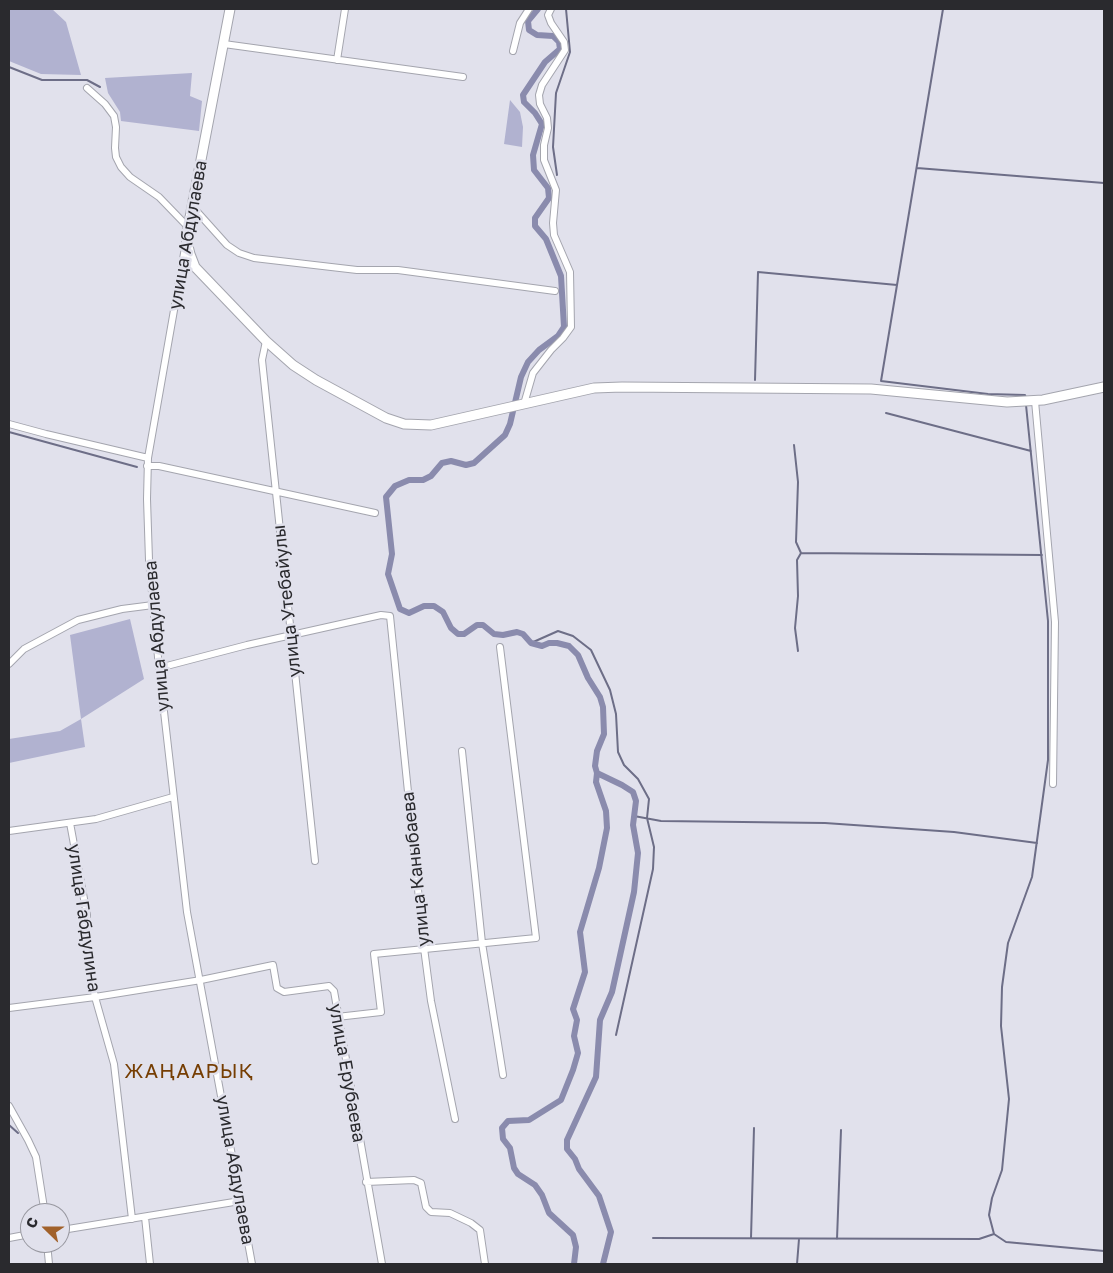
<!DOCTYPE html>
<html>
<head>
<meta charset="utf-8">
<style>
  body { margin:0 }
  #map { position:relative; width:1113px; height:1273px; overflow:hidden; background:#e1e1ec; font-family:"Golos Text",sans-serif }
  canvas { display:block }
  .frame { position:absolute; inset:0; border:10px solid #2a2a2e; pointer-events:none }
  .north { position:absolute; left:20px; top:1203px; width:50px; height:50px; box-sizing:border-box; background:#e1e1ec; border:1px solid #9898a0; border-radius:50%; rotate:292deg; font-size:14px; font-weight:700; line-height:20px; text-align:center; color:#2a2a2e }
  .north::after { content:''; display:block; margin:auto; width:18px; height:22px; background:#a1612a; clip-path:polygon(50% 0,100% 100%,50% 72%,0 100%) }
</style>
</head>
<body>
<div id="map">
<canvas width="1113" height="1273"></canvas>
<div class="frame"></div>
<div class="north">С</div>
</div>
<script>
const g = document.querySelector('canvas').getContext('2d');
g.lineJoin = 'round';
function fillPath(path, color) { g.fillStyle = color; g.fill(path, 'evenodd'); }
const toPath = rows => new Path2D(rows.map(r => 'M' + r).join(''));
function strokePath(path, color, width, dash) { g.strokeStyle = color; g.lineWidth = width; g.lineCap = dash ? 'butt' : 'round'; g.setLineDash(dash || []); g.stroke(path); }
function label(font, color, halo, rows, align = 'center') {
  g.font = font + ' "Golos Text",sans-serif'; g.lineWidth = 5; g.setLineDash([]); g.textBaseline = 'middle'; g.strokeStyle = halo; g.fillStyle = color; for (const [text, x, y, turn = 0] of rows) {
    g.save(); g.translate(x, y); g.rotate((+turn || 0) * Math.PI / 180); g.textAlign = isNaN(turn) ? turn : align; if (halo) g.strokeText(text, 0, 0); g.fillText(text, 0, 0); g.restore();
  }
}
const green = toPath([
  [9,9,52,9,66,22,81,75,41,74,9,61],
  [192,73,190,96,202,101,199,131,121,121,120,112,108,93,105,78],
  [510,100,520,112,523,127,522,147,504,144],
  [130,619,144,679,81,719,85,747,9,763,9,739,60,731,81,719,70,635]
]);
const stream = toPath([
  [943,9,881,381,988,394,1025,395,1026,398],
  [9,67,42,80,87,80,100,87],
  [917,168,1104,183],
  [557,175,553,147,556,93,570,52,566,9],
  [755,380,758,272,897,285],
  [1026,405,1048,621,1048,760,1032,877,1008,943,1002,987,1001,1026,1009,1099,1002,1170,992,1198,989,1215,994,1234,1006,1242,1104,1251],
  [886,413,1031,451],
  [9,432,137,467],
  [794,445,798,482,796,542,801,553],
  [531,643,558,631,573,636,591,650,610,690,616,714,618,752,624,765,638,779,649,799,647,818,654,847,653,869,616,1035],
  [798,651,795,628,798,596,797,560,801,553,1042,555],
  [634,816,661,821,825,823,954,832,1037,843],
  [9,1125,18,1133],
  [653,1238,979,1239,994,1234],
  [751,1238,754,1128],
  [837,1239,841,1130],
  [797,1264,799,1239]
]);
const canal = toPath([
  [538,9,528,21,529,30,537,35,553,36,559,42,560,49,545,62,523,95,524,102,535,113,542,124,533,155,534,170,548,188,549,198,535,218,535,226,546,239,561,276,564,327,558,336,539,350,528,362,521,377,510,424,505,435,474,463,466,465,451,461,442,463,431,476,423,480,409,480,395,486,386,497,392,554,388,574,400,609,409,613,424,606,434,606,443,612,451,628,458,634,464,634,477,625,483,625,494,634,503,635,517,632,523,634,531,643,542,646,549,643,557,643,569,646,578,655,588,678,600,697,603,707,604,734,597,751,595,766,597,773,596,782,606,811,607,828,599,868,580,932,585,972,573,1009,577,1020,574,1036,578,1053,573,1070,561,1100,529,1120,508,1121,502,1128,503,1139,510,1148,514,1168,518,1174,535,1185,542,1195,549,1213,573,1235,576,1247,574,1264],
  [597,773,622,785,633,792,636,801,633,825,638,853,634,892,612,992,600,1020,596,1077,567,1140,567,1149,575,1159,579,1169,599,1196,611,1232,603,1264]
]);
const street = toPath([
  [224,44,463,77],
  [513,51,520,23,529,9],
  [337,60,345,9],
  [87,88,105,104,114,116,116,127,115,148,116,157,121,167,130,177,159,197,188,227],
  [192,206,227,245,239,253,254,258,357,270,398,270,555,291],
  [186,242,148,458,147,499,149,560,159,668,187,912,252,1264],
  [266,341,262,360,315,861],
  [1035,401,1055,622,1053,784],
  [524,404,533,373,551,350,563,338,571,327,570,272,554,235,553,223,556,190,544,160,544,145,548,128,547,118,540,104,539,95,542,85,565,50,564,42,551,23,548,15,551,9],
  [9,424,46,434,148,458],
  [147,466,159,466,375,513],
  [9,664,24,649,78,620,122,609,153,605],
  [159,668,247,645,381,615,390,616,424,948,431,1001,455,1119],
  [462,751,482,943,503,1075],
  [70,823,87,915,84,941,95,997,114,1064,132,1219],
  [9,831,96,819,173,797],
  [9,1008,95,997,201,980,273,965,277,988,284,992,329,986,334,991,382,1264],
  [337,1017,381,1012,374,954,536,938,500,647],
  [9,1106,28,1140,36,1157,44,1208,47,1213],
  [366,1182,414,1180,421,1183,426,1207,431,1212,450,1213,471,1223,480,1230,485,1264],
  [145,1217,150,1264],
  [60,1228,68,1229,240,1201],
  [9,1238,30,1234],
  [47,1243,49,1264]
]);
const secondary = toPath([
  [230,9,186,238,190,254,195,267,266,341,293,365,316,380,386,418,404,424,431,425,594,388,622,387,871,389,1007,402,1043,400,1104,387]
]);
const streetNames = [
  ["улица Абдулаева",188,235,-80],
  ["улица Утебайулы",287,601,-96],
  ["улица Абдулаева",157,636,-95],
  ["улица Каныбаева",416,869,-96],
  ["улица Габдулина",84,918,82],
  ["улица Ерубаева",347,1073,80],
  ["улица Абдулаева",235,1170,80]
];
const quarterNames = [
  ["ЖАҢААРЫҚ",189,1072]
];
fillPath(green, '#b1b2d0');
strokePath(stream, '#6d6e87', 2);
strokePath(canal, '#8a8bad', 6);
strokePath(street, '#a4a5ae', 8);
strokePath(secondary, '#a4a5ae', 11);
strokePath(street, '#fff', 6);
strokePath(secondary, '#fff', 9);
label('18px', '#2a2a2e', '#e1e1ec', streetNames);
g.letterSpacing = '1px';
label('20px', '#763e03', '#e1e1ec', quarterNames);
g.letterSpacing = '0px';
</script>
</body>
</html>
